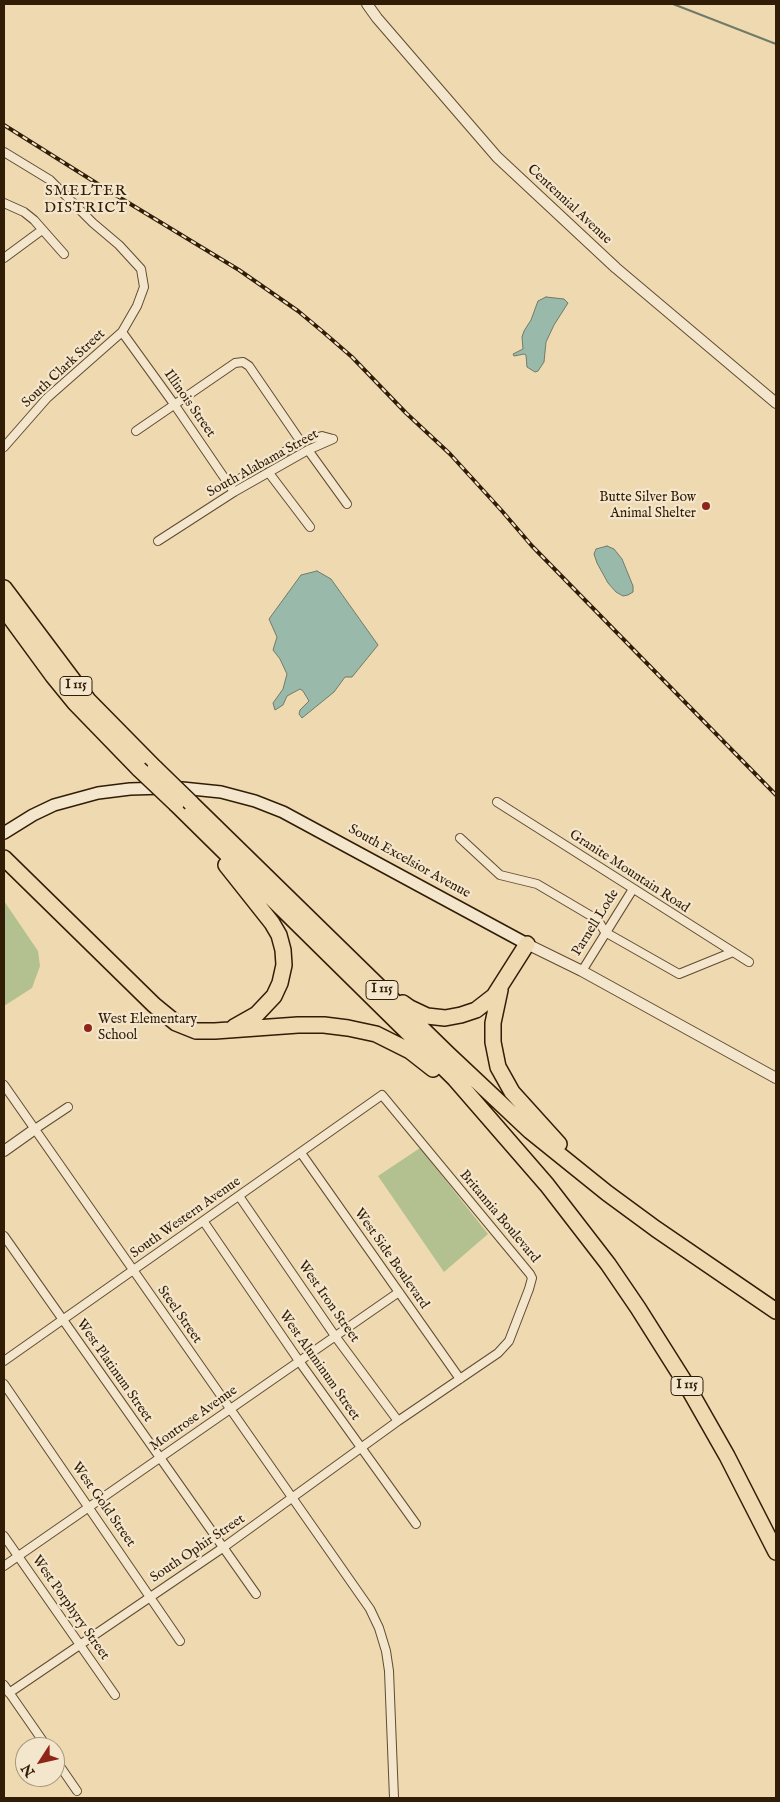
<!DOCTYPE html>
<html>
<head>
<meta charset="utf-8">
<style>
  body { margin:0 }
  #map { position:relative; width:780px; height:1802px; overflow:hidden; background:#eed9b0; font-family:"IM FELL English",serif }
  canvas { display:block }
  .frame { position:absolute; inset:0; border:5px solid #311d06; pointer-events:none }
  .north { position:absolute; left:15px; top:1737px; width:50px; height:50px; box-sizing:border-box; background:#f4e6cc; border:1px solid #a6967d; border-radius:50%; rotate:235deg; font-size:14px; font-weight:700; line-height:20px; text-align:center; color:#311d06 }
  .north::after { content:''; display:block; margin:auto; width:18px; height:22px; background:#8f2418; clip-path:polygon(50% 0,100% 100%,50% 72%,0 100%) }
</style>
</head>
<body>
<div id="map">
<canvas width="780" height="1802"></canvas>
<div class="frame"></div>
<div class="north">N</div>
</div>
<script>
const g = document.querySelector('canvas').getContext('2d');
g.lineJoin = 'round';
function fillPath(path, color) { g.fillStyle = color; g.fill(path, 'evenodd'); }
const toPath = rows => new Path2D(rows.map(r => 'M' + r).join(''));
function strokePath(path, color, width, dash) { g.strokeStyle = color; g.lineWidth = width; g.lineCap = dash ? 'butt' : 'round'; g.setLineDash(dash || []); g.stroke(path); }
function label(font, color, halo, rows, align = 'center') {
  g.font = font + ' "IM FELL English",serif'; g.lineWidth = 4.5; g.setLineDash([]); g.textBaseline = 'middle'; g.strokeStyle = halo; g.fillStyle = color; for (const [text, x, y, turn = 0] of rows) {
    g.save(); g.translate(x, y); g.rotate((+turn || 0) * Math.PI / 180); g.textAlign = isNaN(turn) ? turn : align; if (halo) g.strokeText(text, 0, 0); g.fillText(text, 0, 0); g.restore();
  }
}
const green = toPath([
  [4,901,38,951,40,966,32,988,4,1006],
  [420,1148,488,1234,444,1272,378,1176]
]);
const water = toPath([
  [546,297,564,299,568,303,554,325,546,342,544,362,538,371,535,372,527,367,526,355,524,354,514,356,513,354,523,349,522,337,524,331,531,320,538,301,546,297],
  [607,546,614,549,622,559,633,586,633,592,628,595,623,596,616,592,608,583,597,563,594,554,596,549,607,546],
  [317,571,331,579,378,645,352,677,345,677,334,692,302,718,299,714,300,710,309,701,303,691,300,689,287,696,283,705,275,710,273,703,283,689,287,674,280,659,273,650,277,637,269,619,301,575,317,571]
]);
const stream = toPath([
  [673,4,776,44]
]);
const minor = toPath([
  [4,152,50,180,93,223,119,245,141,269,144,287,137,306,122,332,47,398,4,447],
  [4,203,24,212,34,220,64,254],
  [4,258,42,230],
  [122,332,174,404,234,492],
  [136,431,235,363,243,362,249,366,301,442],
  [308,450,347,504],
  [269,473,310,527],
  [229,485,301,442,322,436,333,439],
  [158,541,234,492,308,450,333,439],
  [497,802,749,962],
  [460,838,500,875,537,884,598,920,605,932,679,974,733,952],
  [582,971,633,889],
  [4,1085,370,1609,379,1628,386,1651,389,1671,394,1798],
  [35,1129,68,1107],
  [301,1153,460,1379],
  [239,1196,335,1336,398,1421],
  [204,1222,299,1361,416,1524],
  [4,1236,256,1594],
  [4,1361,382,1095,530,1274,532,1278,529,1289,509,1341,498,1353,398,1421,224,1547,9,1693],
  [4,1384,180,1641],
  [4,1536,115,1695],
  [4,1566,399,1292],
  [4,1685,47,1747],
  [55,1759,77,1791]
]);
const tertiary = toPath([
  [367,4,377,18,497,157,616,268,776,403],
  [527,944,582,971,776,1078],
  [4,1151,35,1129]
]);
const secondary = toPath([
  [4,833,33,815,54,805,98,793,130,789,165,788,182,788,221,792,255,801,283,812,527,944]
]);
const motorway = toPath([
  [4,588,88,700,155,768],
  [4,609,53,676,75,703,139,769],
  [191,803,448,1054,530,1131,607,1193,656,1229,776,1311],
  [176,804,455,1079,547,1185,608,1264,638,1308,686,1384,727,1456,776,1552],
  [4,858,154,1005,176,1023,196,1031,215,1031,298,1025,324,1025,348,1028,376,1034,410,1051,433,1069],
  [226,865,272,923,279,935,283,950,284,965,280,983,274,996,257,1014,234,1027],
  [500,990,493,1023,493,1042,498,1067,512,1092,559,1144],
  [403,1003,410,1008,427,1016,445,1018,461,1015,476,1010,494,996,527,944]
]);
const rail = toPath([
  [4,125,109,191,239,270,298,311,322,331,352,357,406,413,450,454,502,511,532,546,776,795]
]);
const motorwayBridge = toPath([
  [155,768,191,803],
  [139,769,176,804]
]);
const markers = [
  [706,506,5,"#8f2418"],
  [88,1028,5,"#8f2418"]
];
const shields = [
  [76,686,32],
  [382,990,32],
  [687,1386,32]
];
const shieldNames = [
  ["I 115",76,686],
  ["I 115",382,990],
  ["I 115",687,1386]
];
const streetNames = [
  ["Centennial Avenue",569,205,43],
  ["South Clark Street",64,369,-43],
  ["Illinois Street",189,404,55],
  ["South Alabama Street",263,464,-29],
  ["South Excelsior Avenue",409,862,29],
  ["Granite Mountain Road",629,872,33],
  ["Parnell Lode",596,923,-58],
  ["Britannia Boulevard",499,1217,50],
  ["South Western Avenue",186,1218,-35],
  ["West Side Boulevard",391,1259,55],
  ["West Iron Street",328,1302,55],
  ["Steel Street",179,1315,55],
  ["West Aluminum Street",319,1366,55],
  ["West Platinum Street",114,1371,55],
  ["Montrose Avenue",194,1419,-35],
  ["West Gold Street",103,1505,55],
  ["South Ophir Street",198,1549,-34],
  ["West Porphyry Street",70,1608,55]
];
const poiNames = [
  ["Butte Silver Bow",696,498],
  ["Animal Shelter",696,514],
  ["West Elementary",98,1020,"left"],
  ["School",98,1036,"left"]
];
const neighbourhoodNames = [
  ["SMELTER",86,192],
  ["DISTRICT",86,209]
];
fillPath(green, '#b3c090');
fillPath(water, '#99baaa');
strokePath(water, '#6f7b68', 1);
strokePath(stream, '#6f7b68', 2);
strokePath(minor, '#604c30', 10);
strokePath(tertiary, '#604c30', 12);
strokePath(secondary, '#311d06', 14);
strokePath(motorway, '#311d06', 18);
strokePath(minor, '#f4e6cc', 8);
strokePath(tertiary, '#f4e6cc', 10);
strokePath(secondary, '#f4e6cc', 11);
strokePath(motorway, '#eed9b0', 15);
strokePath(rail, '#311d06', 4);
strokePath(rail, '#f4e6cc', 2, [5.5]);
strokePath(motorwayBridge, '#311d06', 18, []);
strokePath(motorwayBridge, '#eed9b0', 15);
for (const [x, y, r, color] of markers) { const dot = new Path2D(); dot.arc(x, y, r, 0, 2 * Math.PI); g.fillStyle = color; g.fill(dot); strokePath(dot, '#f4e6cc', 2); }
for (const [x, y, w] of shields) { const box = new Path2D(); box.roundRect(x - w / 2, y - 9.5, w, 19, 4); g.fillStyle = '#f4e6cc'; g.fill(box); strokePath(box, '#311d06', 1); }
label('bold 12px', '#311d06', null, shieldNames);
label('14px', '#311d06', '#f4e6cc', streetNames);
label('14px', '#311d06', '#f4e6cc', poiNames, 'right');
g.letterSpacing = '1px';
label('15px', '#311d06', '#f4e6cc', neighbourhoodNames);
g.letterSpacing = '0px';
</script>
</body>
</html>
